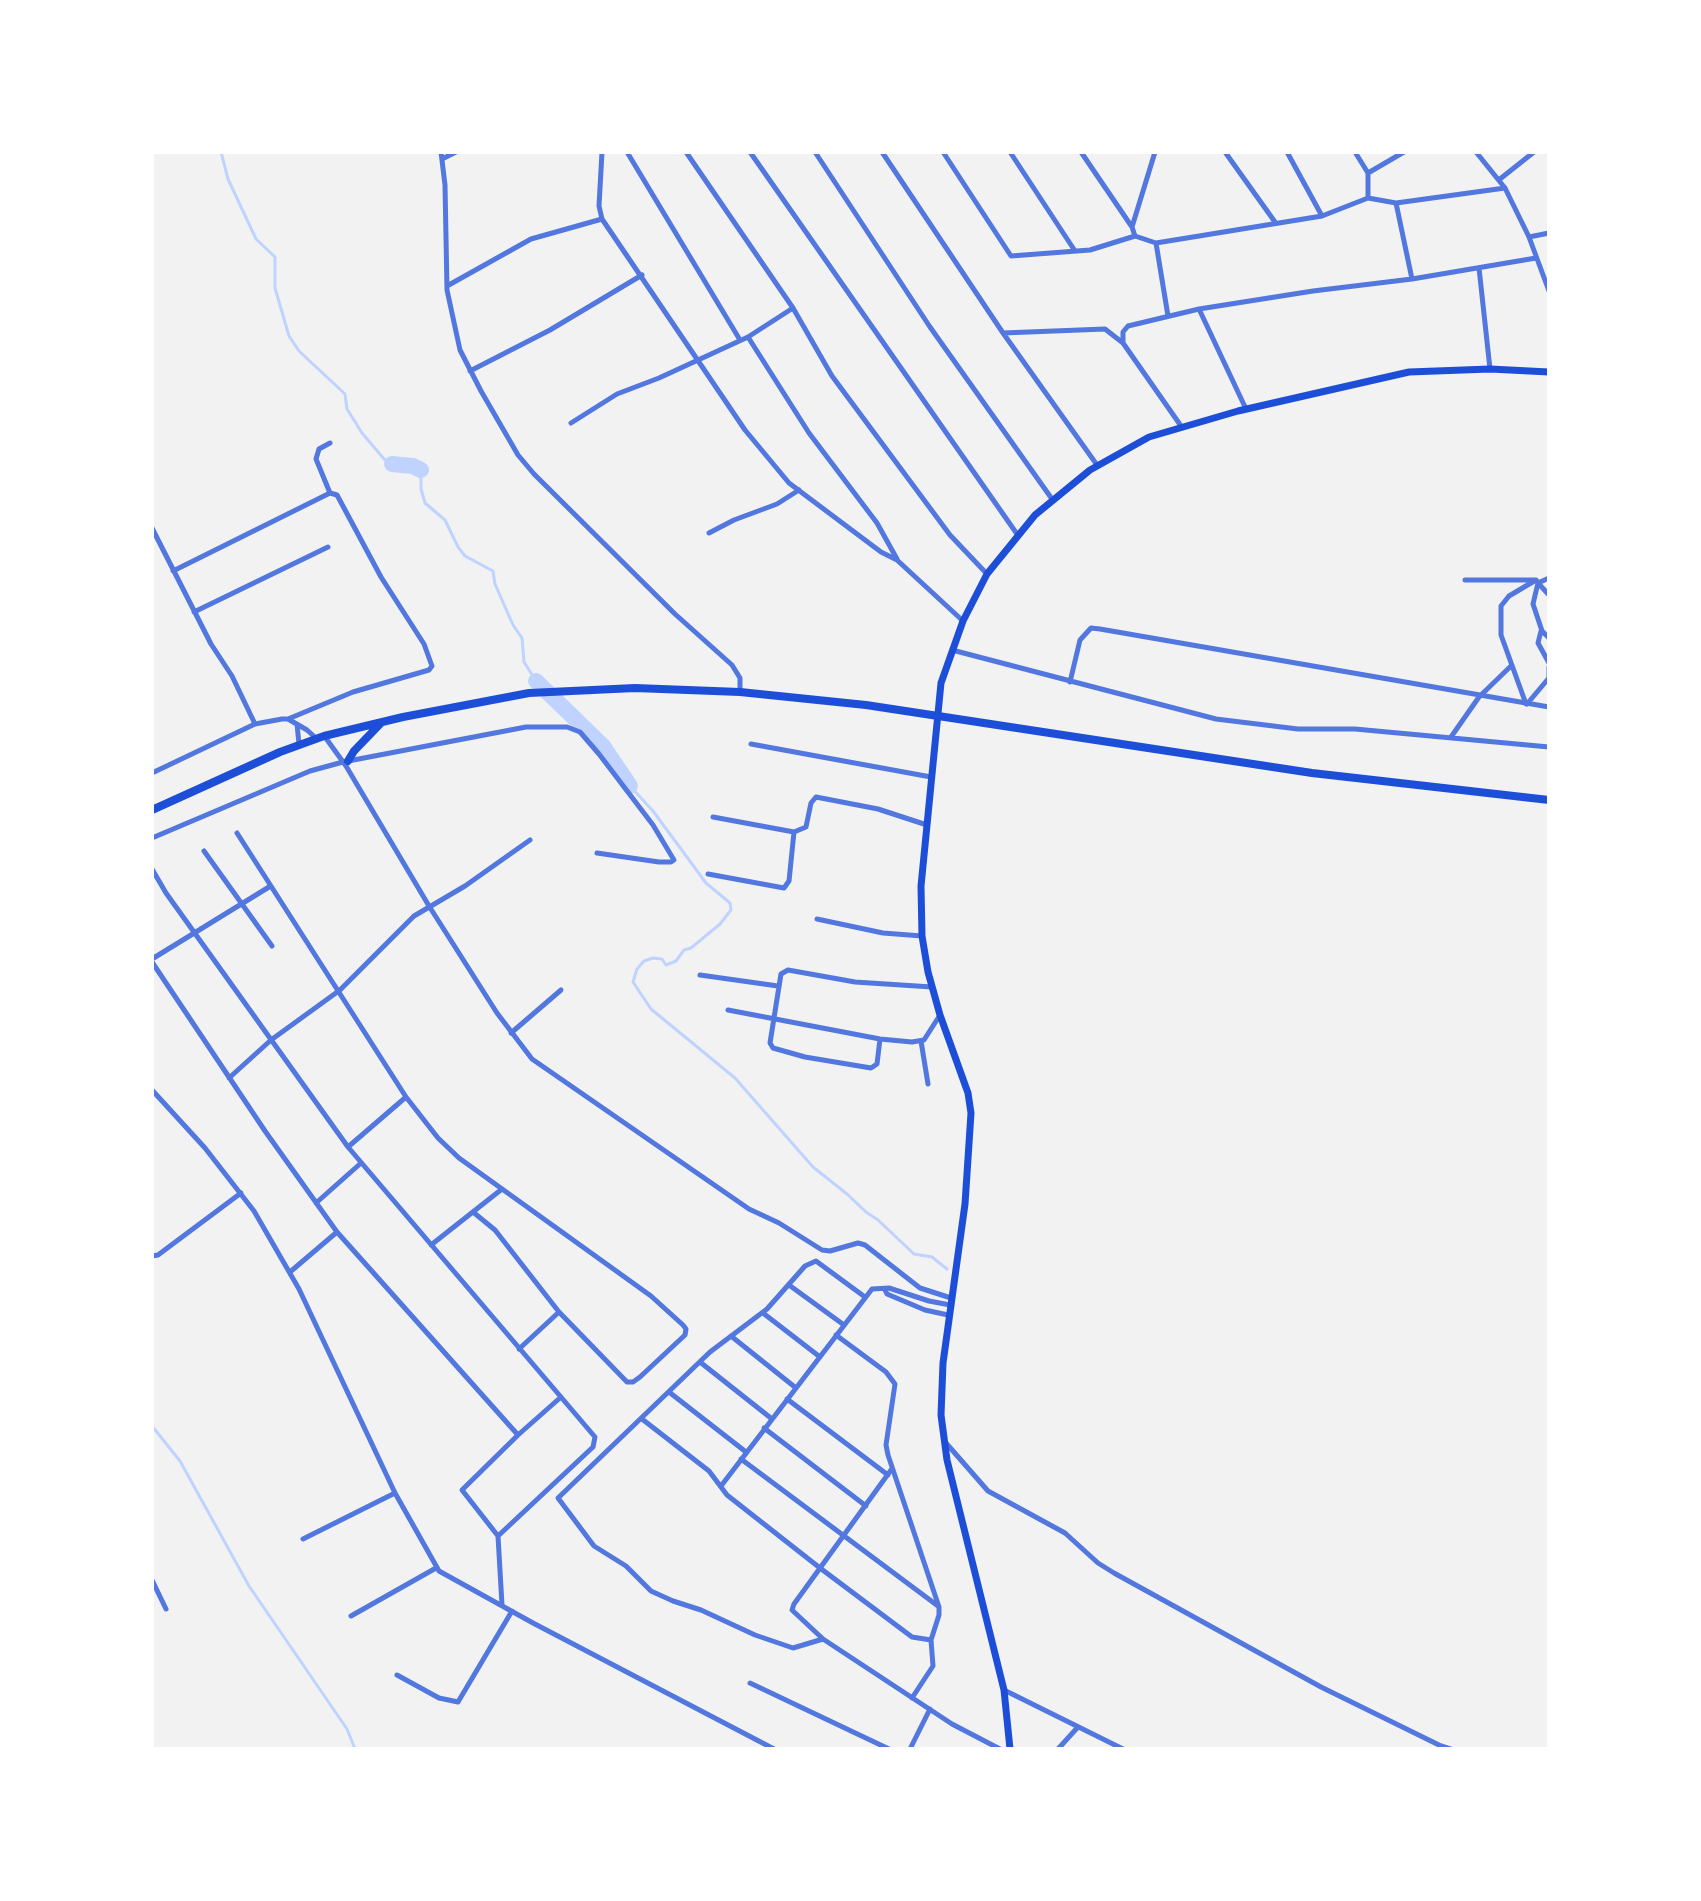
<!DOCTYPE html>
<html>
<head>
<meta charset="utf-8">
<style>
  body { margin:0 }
  #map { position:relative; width:1701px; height:1901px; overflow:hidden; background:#f2f2f2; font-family:Raleway,sans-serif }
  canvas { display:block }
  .frame { position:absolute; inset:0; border:154px solid #fff; pointer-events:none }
</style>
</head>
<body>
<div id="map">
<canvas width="1701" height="1901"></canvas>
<div class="frame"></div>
</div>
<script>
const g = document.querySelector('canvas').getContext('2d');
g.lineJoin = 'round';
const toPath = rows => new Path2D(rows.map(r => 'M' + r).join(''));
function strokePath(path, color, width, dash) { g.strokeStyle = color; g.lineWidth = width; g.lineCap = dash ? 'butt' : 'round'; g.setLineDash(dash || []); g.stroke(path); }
const stream = toPath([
  [221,152,228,179,256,239,275,257,275,288,289,336,299,351,345,394,347,409,362,433,384,459,392,464],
  [421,470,421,489,425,503,445,520,458,547,465,556,493,571,495,584,513,625,522,638,524,662,536,681],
  [630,786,653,811,706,883,730,903,731,910,720,924,691,948,684,950,676,961,666,965,662,959,653,958,644,961,637,969,633,982,651,1009,735,1078,813,1167,847,1194,866,1212,878,1220,914,1254,932,1257,947,1269],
  [152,1426,180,1461,249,1586,347,1729,355,1749]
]);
const river = toPath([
  [392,464,413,466,421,470],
  [536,681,603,746,630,786]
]);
const minor = toPath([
  [441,152,445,185,447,290,460,350,481,391,518,455,534,474,675,614,732,665,740,678,740,691],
  [602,152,599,206,602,219,745,430,789,483,881,552,897,560,963,621],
  [627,152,740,340],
  [686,152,793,308,832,376,950,535,987,574],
  [750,152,1017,534],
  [815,152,930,327,1052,499],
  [882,152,1003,333,1097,465],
  [943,152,1011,256,1090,250,1135,236,1156,243,1168,316],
  [1010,152,1075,251],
  [1081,152,1132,227,1135,236],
  [1225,152,1275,222],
  [1287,152,1322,216],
  [1355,152,1368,173,1368,198],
  [1476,152,1505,188,1529,237,1549,291],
  [442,159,456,152],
  [1368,173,1404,152],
  [1500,179,1534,152],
  [1396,203,1412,279],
  [1132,227,1155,152],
  [1529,237,1549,233],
  [1156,243,1322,216,1368,198,1396,203,1505,188],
  [1479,268,1490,369],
  [447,286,531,239,602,219],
  [1199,309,1246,409],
  [1003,333,1105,329,1123,343,1181,426],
  [748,337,809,433,877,523,897,559],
  [1123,343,1123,332,1128,326,1199,309,1313,291,1412,279,1536,258],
  [470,371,550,330,642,275],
  [571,423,617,394,659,378,748,337,793,308],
  [330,443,319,449,316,459,330,493],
  [152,528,211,644,232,676,255,724],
  [709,533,734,520,777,504,799,490],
  [173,571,330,493,337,495,381,577,424,644,432,666,429,670,353,692,288,719],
  [1465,580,1535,580],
  [1538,583,1533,604,1542,631,1549,638],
  [1538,583,1549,595],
  [194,612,328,547],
  [1541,631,1538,643,1549,663],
  [952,650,1216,719,1298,729,1355,729,1549,747],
  [1549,667,1549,681],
  [1070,682,1080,640,1091,628,1100,629,1549,707],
  [1526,704,1501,635,1501,606,1509,596,1536,580,1538,583,1549,578],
  [1527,704,1548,679],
  [297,724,299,744],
  [325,737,346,766,429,906,497,1013,532,1059,749,1209,779,1223,822,1250,830,1251,858,1243,865,1245,920,1288,951,1298],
  [1451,737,1479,697,1512,665],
  [751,744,931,777],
  [152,773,255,724,282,719,288,719,307,730,317,739],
  [713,817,794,832,806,827,811,803,816,797,878,809,927,825],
  [237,833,406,1097,438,1138,459,1158,651,1296,683,1325,686,1329,685,1335,640,1377,633,1382,627,1382,559,1312,495,1230,473,1212],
  [152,838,310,771,343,762,526,727,567,727,580,732,599,754,653,825,674,860,671,862,659,862,597,853],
  [204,851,272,946],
  [152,869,166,893,348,1147,595,1437,593,1447,498,1536],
  [708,874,784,888,789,881,794,832],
  [817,919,883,933,922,936],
  [152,959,269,887],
  [152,962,265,1131,337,1232,518,1435,561,1397],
  [700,975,778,986],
  [728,1010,880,1039,912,1042,924,1040,940,1015],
  [511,1033,561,990],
  [880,1039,877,1064,871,1068,805,1057,773,1048,770,1043,781,974,788,970,855,982,932,987],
  [921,1041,928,1084],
  [229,1078,271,1040,340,990,414,916,465,886,530,840],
  [152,1090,205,1148,254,1211,299,1289,395,1493,439,1571,533,1623,774,1749],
  [348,1147,406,1097],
  [316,1203,361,1163],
  [431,1245,502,1189],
  [152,1256,158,1255,241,1193],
  [290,1272,337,1232],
  [789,1285,844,1325],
  [885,1290,887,1294,925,1310,948,1315],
  [763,1313,820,1357],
  [731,1336,796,1388],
  [519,1349,559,1312],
  [700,1362,772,1419],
  [669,1392,746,1452],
  [787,1399,888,1475],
  [642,1419,709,1471,727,1495,820,1568,912,1637,931,1640,939,1615,939,1607,888,1455,886,1445,895,1384,886,1372,836,1335],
  [764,1428,866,1506],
  [946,1443,988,1491,1065,1533,1098,1563,1114,1573,1321,1687,1439,1745,1451,1749],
  [741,1459,938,1606],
  [891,1470,794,1604,792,1610,823,1639,952,1724,1000,1749],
  [721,1486,872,1289,889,1288,929,1301,950,1305],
  [303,1539,395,1493],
  [152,1580,166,1609],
  [502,1605,498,1536,462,1490,518,1435],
  [351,1616,436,1568],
  [823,1639,793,1648,755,1635,701,1610,673,1601,651,1591,626,1566,594,1546,558,1498,710,1352,767,1309,805,1266,816,1261,865,1297],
  [397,1675,439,1698,458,1702,512,1611],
  [750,1683,889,1749],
  [1004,1690,1123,1749],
  [912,1698,933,1666,931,1640],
  [910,1749,930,1709],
  [1058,1749,1078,1727]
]);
const secondary = toPath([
  [1010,1749,1004,1690,947,1460,941,1415,943,1363,965,1204,971,1113,968,1093,940,1015,928,972,922,936,921,886,941,683,963,621,987,574,1035,515,1090,470,1149,437,1238,411,1409,372,1490,369,1549,372]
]);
const primary = toPath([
  [348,761,354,751,381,723],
  [152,810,280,752,324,736,403,717,529,693,635,688,740,692,866,705,1312,773,1549,800]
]);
strokePath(stream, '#bfd3fe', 3);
strokePath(river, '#bfd3fe', 16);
strokePath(minor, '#5277de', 5);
strokePath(secondary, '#1d4ed8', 7);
strokePath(primary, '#1d4ed8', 8);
</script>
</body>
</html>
